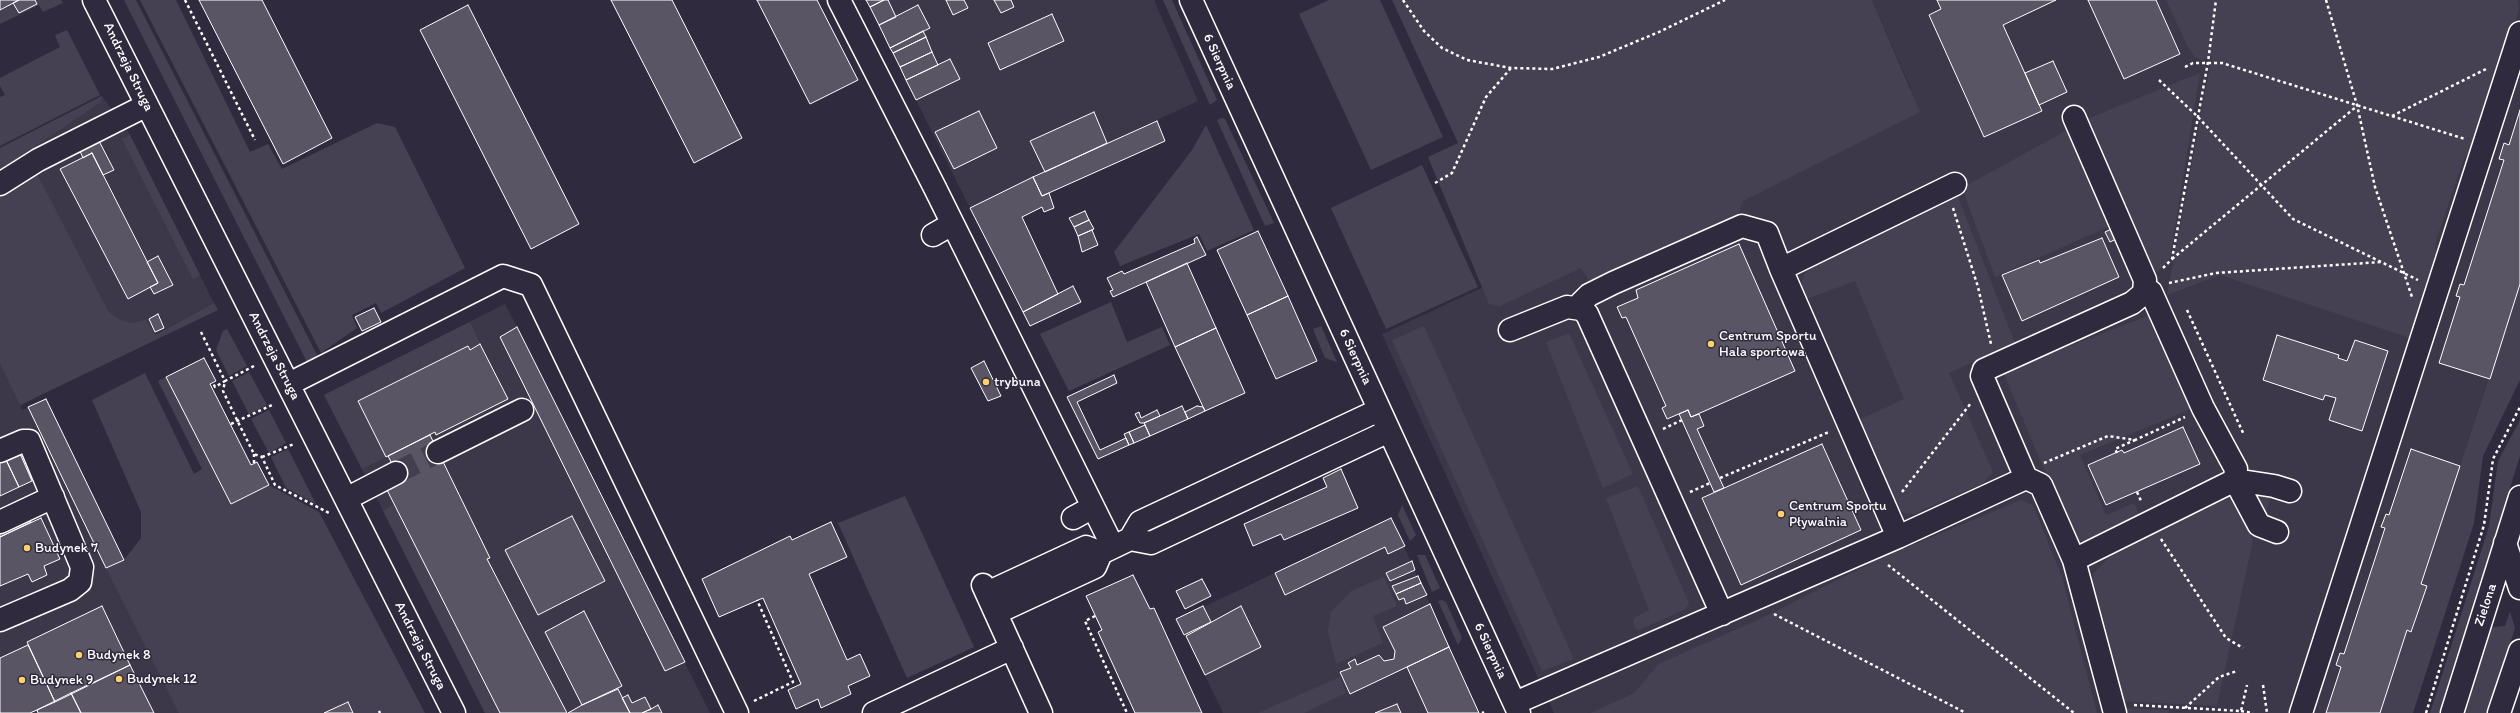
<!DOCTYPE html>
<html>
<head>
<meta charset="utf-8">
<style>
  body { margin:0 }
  canvas { display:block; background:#2f2a3d }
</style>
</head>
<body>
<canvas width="2520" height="713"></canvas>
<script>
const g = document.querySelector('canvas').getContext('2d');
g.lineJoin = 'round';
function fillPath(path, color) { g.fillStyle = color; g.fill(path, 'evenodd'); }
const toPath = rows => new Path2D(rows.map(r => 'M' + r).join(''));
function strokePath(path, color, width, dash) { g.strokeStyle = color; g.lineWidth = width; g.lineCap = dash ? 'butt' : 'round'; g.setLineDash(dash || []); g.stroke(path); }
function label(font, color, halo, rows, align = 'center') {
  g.font = font + ' Itim,sans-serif'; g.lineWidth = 3; g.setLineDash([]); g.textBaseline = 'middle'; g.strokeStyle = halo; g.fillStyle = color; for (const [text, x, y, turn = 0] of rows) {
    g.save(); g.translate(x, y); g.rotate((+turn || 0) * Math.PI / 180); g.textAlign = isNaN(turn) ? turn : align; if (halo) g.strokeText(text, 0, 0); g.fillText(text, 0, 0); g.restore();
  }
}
const built = toPath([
  [866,0,1154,0,1198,101,1007,189,1007,191,970,208],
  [1872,0,2520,0,2520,284,2421,584,2427,586,2411,632,2407,630,2380,713,1795,713,1658,664,1634,693,1590,713,1554,713,1382,334,1911,89],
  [102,96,130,135,214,303,20,406,22,410,28,407,180,713,0,713,0,148],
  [505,304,517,327,710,713,486,713,324,395],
  [1391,518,1479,713,1223,713,1178,619]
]);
const green = toPath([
  [35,0,61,0,63,3,43,12,39,5,0,24,0,10,13,3,19,13,37,4],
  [124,0,136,0,318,357,307,362],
  [140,0,176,0,250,152,268,144,282,169,377,123,395,127,465,268,381,313,376,303,352,315,357,328,321,353],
  [1163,0,1172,0,1217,100,1210,105],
  [1329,0,1380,0,1443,137,1371,170,1299,14],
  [1392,0,1872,0,1920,112,1743,201,1736,220,1591,284,1581,268,1500,306,1489,304,1428,157,1458,143],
  [2166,0,2518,0,2519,9,2474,147,2464,158,2435,244,2437,261,2413,339,2220,275,2167,295,2212,56,2201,60,2195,57,2187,45],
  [67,30,100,95,0,146,0,97,5,95,0,86,0,78,60,47,55,35],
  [2200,73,2170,258,2151,279,2124,220,1995,277,1962,188,2087,119],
  [102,96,101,102,0,170,0,148],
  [1221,118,1225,119,1274,223,1265,226,1217,120],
  [1206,125,1254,230,1207,251,1199,234,1120,266,1114,252,1192,150],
  [130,135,200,275,193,279,122,139],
  [1422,165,1478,287,1386,329,1331,208],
  [36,172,108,311,120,320,131,323,146,320,155,335,214,303,218,310,20,405,0,363,0,196],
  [1956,192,2015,343,1949,373,1993,472,1982,484,1914,514,1906,514,1901,511,1894,502,1859,420,1904,399,1855,281,1804,300,1801,290,1803,277,1812,263],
  [2520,284,2520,380,2483,456,2474,523,2413,713,2380,713,2407,630,2412,631,2426,586,2421,584],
  [1111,302,1127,342,1162,327,1170,345,1069,391,1040,334],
  [2155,313,2196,407,2080,455,2106,515,2134,503,2141,519,2097,543,2074,540,2003,372],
  [470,322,480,344,470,350,468,346,358,401,386,457,362,469,324,395],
  [1321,326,1337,362,1325,358,1313,329],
  [1424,326,1574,659,1542,671,1392,340],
  [227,329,247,366,229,376,216,350,223,331],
  [1569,333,1633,474,1603,488,1546,342],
  [249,372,267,405,249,414,232,381],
  [145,373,194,474,202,469,158,381,166,377,231,504,269,485,319,512,425,713,353,713,347,702,324,713,179,713,106,568,124,560,141,538,141,512,92,400],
  [269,410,286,443,269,453,251,419],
  [2520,420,2520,456,2439,713,2430,713,2489,526,2498,461],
  [288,449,316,504,286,488,271,457],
  [1638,486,1689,603,1686,609,1639,630,1635,628,1633,622,1634,618,1649,610,1606,498],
  [2247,488,2272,494,2264,518],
  [905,496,974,647,907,678,838,523],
  [2229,497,2253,540,2217,706,2122,701,2091,584,2094,573,2110,556],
  [2021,500,2033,505,2062,577,2097,713,1590,713,1634,693,1658,664,1760,619,1881,558],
  [394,504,500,713,485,713,383,511],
  [1402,505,1416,535,1410,541,1398,515],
  [1417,555,1425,555,1440,588,1432,592],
  [1384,577,1397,606,1373,616,1383,643,1336,664,1328,631,1331,612,1351,591],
  [1442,600,1446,602,1462,638,1458,645,1438,601],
  [2510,612,2515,628,2488,713,2464,713,2489,630,2493,627,2505,626],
  [1340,677,1346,693,1304,713,1258,713],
  [2124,708,2169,710,2168,713,2125,713]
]);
const building = toPath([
  [0,0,19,0,0,10,0,0],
  [19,0,35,0,37,4,19,13,13,3,19,0],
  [199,0,262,0,332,138,283,164,199,0],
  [611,0,672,0,742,138,694,163,611,0],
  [757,0,817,0,858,80,810,104,757,0],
  [866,0,884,0,870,7,866,0],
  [884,0,888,0,896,17,879,25,870,7,884,0],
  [946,0,964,0,968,8,953,15,946,0],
  [994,0,1011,0,1014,7,1001,13,994,0],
  [1937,0,2056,0,2003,25,2042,111,1984,137,1929,15,1941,9,1937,0],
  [2088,0,2156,0,2180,54,2124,79,2088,0],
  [468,5,579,224,531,249,420,30,468,5],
  [918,5,930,28,890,48,879,25,918,5],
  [1052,14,1064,41,1000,70,988,43,1052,14],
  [923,31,926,37,893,53,890,48,923,31],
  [926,37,932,52,900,67,893,53,926,37],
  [932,52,938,65,906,80,900,67,932,52],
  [950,59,960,79,916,100,906,80,950,59],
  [2053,61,2067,92,2039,105,2025,73,2053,61],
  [2520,110,2520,284,2490,379,2439,363,2460,297,2456,296,2460,284,2464,285,2504,160,2499,159,2504,143,2509,145,2520,110],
  [979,111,997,148,954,169,935,132,979,111],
  [1094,112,1107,143,1045,172,1030,141,1094,112],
  [1157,121,1165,141,1042,196,1033,177,1157,121],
  [99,141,114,170,103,175,92,153,83,158,80,151,99,141],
  [92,153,158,283,128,299,60,169,92,153],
  [1033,177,1042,196,1049,193,1054,208,1044,212,1042,207,1022,217,1058,294,1023,312,970,208,1033,177],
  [1085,211,1089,220,1074,227,1069,218,1085,211],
  [1089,220,1094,229,1078,236,1074,227,1089,220],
  [2116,227,2120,237,2110,242,2105,232,2116,227],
  [1092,230,1098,245,1082,252,1078,236,1092,230],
  [1258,231,1288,296,1247,315,1217,250,1258,231],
  [1197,237,1206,255,1113,297,1110,291,1113,290,1107,278,1122,271,1124,274,1195,243,1194,239,1197,237],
  [2102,238,2119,277,2022,321,2002,275,2039,260,2040,263,2102,238],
  [1739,244,1795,371,1691,417,1688,410,1667,419,1662,408,1666,406,1626,317,1622,318,1617,307,1638,298,1636,290,1739,244],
  [158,256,173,285,154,294,150,287,158,283,147,262,158,256],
  [1187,263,1216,328,1175,347,1146,282,1187,263],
  [1073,286,1081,302,1030,326,1023,312,1073,286],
  [1288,296,1317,361,1276,379,1247,315,1288,296],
  [374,308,381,322,362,331,355,317,374,308],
  [158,314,164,328,155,332,149,319,158,314],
  [517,327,685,662,665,671,500,337,517,327],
  [1216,328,1245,393,1205,411,1175,347,1216,328],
  [2277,335,2339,355,2338,358,2347,361,2355,340,2388,351,2362,431,2329,420,2336,398,2325,395,2323,400,2263,380,2277,335],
  [480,344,508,399,436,435,435,432,386,457,358,401,468,346,470,350,480,344],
  [204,358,216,381,210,384,251,465,257,462,269,485,231,504,166,377,204,358],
  [984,361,1001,396,988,401,971,368,984,361],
  [1114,375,1117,383,1077,402,1100,450,1126,438,1129,445,1098,459,1067,397,1114,375],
  [46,399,124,560,106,568,28,407,46,399],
  [1182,406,1188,419,1150,436,1144,423,1182,406],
  [1197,406,1203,407,1205,411,1188,419,1185,412,1197,406],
  [1157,410,1160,416,1144,423,1140,423,1135,414,1139,412,1141,418,1157,410],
  [1688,410,1691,417,1699,414,1704,426,1697,429,1724,488,1714,492,1679,414,1688,410],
  [1145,425,1150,436,1134,443,1129,432,1145,425],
  [2183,427,2200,464,2106,505,2088,465,2122,450,2124,453,2183,427],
  [1129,432,1134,443,1129,445,1124,434,1129,432],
  [430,435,490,558,487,559,567,713,500,713,386,488,401,481,388,456,430,435],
  [1822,444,1861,530,1741,585,1702,498,1822,444],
  [18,449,32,481,19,487,4,456,18,449],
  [2411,449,2460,466,2421,584,2427,586,2411,632,2407,630,2380,713,2326,713,2341,667,2336,665,2340,653,2344,654,2385,528,2381,527,2386,514,2389,515,2411,449],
  [4,455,19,487,0,496,0,456,4,455],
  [1341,469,1358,508,1284,540,1281,534,1253,546,1244,524,1327,487,1323,478,1341,469],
  [27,513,31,522,0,537,0,525,27,513],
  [572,516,605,581,538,615,505,550,572,516],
  [41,518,60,559,44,566,47,575,32,582,28,574,0,586,0,537,41,518],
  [1391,518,1405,546,1388,554,1385,547,1285,595,1275,573,1391,518],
  [831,522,847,557,809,574,847,660,860,654,870,676,848,686,851,694,821,708,818,699,796,709,788,690,801,684,763,598,719,617,702,579,790,536,792,540,831,522],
  [1412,561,1415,570,1390,581,1386,573,1412,561],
  [1133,575,1150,609,1154,608,1202,713,1135,713,1098,632,1102,630,1086,596,1133,575],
  [1418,576,1421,583,1396,594,1392,586,1418,576],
  [1202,579,1211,596,1185,609,1176,591,1202,579],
  [1421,583,1427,595,1406,604,1404,598,1399,600,1396,594,1421,583],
  [1430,604,1449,647,1350,694,1340,672,1351,668,1348,663,1355,659,1357,665,1379,655,1384,661,1394,659,1395,651,1383,627,1430,604],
  [102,606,130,665,55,702,27,642,102,606],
  [1203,606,1211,622,1184,635,1176,619,1203,606],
  [1241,606,1261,647,1205,675,1186,636,1241,606],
  [584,611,622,686,582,705,545,632,584,611],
  [28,645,55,702,30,713,0,713,0,658,28,645],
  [1449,647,1479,713,1428,713,1407,667,1449,647],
  [130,665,154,713,81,713,71,693,130,665],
  [618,689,630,713,568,713,582,705,618,689],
  [71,693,81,713,38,713,37,710,71,693],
  [628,695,632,703,645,697,651,709,642,713,630,713,622,698,628,695],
  [348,702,353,713,324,713,348,702],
  [1397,704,1401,713,1375,713,1397,704],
  [658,705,662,713,642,713,651,709,658,705]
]);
const minorTunnel = toPath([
  [396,473,438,452]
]);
const path = toPath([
  [185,0,255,140],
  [1403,0,1424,31,1442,48,1467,60,1511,68,1552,69,1599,57,1659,32,1725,0],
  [2326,0,2357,105,2375,187,2412,297],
  [2185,67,2193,63,2222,63,2465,139],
  [2159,80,2197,116,2293,219,2418,280],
  [2392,116,2486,69],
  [1435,183,1452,173,1486,97,1511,68],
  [1953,208,1978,287,1991,344],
  [2172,259,2357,106],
  [2163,268,2172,259,2208,62,2216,0],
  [2169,283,2216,273,2381,262],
  [2187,310,2244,435],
  [201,332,225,381,215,387,213,383],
  [254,366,225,381,223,391,238,422,254,454,262,457,275,485,329,513],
  [231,424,274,404],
  [1663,429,1682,420],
  [2117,453,2115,449,2135,440],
  [262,457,294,444],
  [254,463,254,454],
  [2044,463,2108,436,2135,440,2185,417],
  [1720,478,1829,432],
  [1690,492,1710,483],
  [1902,492,1971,403],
  [2137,492,2142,503],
  [2161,539,2226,638,2243,648],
  [1888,565,2074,713],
  [1774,614,1966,713],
  [1095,616,1085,621,1127,713],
  [2263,685,2267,713],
  [754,701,793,682,757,600],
  [2134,705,2241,711,2247,685],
  [2185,708,2219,677,2237,671],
  [379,711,380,713],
  [2241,711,2253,713],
  [1482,713,1484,712],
  [2426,713,2484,525,2493,459,2520,407]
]);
const minor = toPath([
  [94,0,454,713],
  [839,0,935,188,1113,547],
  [1191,0,1519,713],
  [2074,117,2145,280,2144,293,2132,303,1984,370,1982,376,2026,478,2041,485,2074,560,2115,713],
  [0,184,38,160,147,105],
  [933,235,952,224],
  [1576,308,1589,295,1613,283,1742,226,1767,233,1781,269],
  [1510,330,1567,307,1581,309,1587,314,1722,614],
  [289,384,503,276,531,285,737,713],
  [0,451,23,441,29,441,82,567,80,582,70,590,0,620],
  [438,452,522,410],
  [2235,480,2259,525,2277,532],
  [2235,480,2274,486,2290,491],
  [346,499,396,473],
  [1073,518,1093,507],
  [0,522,53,497],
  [1898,537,1781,269,1955,184],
  [1130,539,1151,543,1389,431],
  [2505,543,2520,588],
  [2074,560,2235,480,2236,469,2203,408,2151,292,2145,288],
  [983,585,1041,713],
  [987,593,1086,547,1101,553],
  [996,613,1095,567,1101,553,1130,539,1140,522,1379,410],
  [1515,703,1898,537,2026,478],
  [874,713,1012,648],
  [2301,713,2520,33],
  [2452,713,2520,497],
  [2499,713,2520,651]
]);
const markers = [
  [1711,344,4,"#ffd166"],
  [986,382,4,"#ffd166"],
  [1781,514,4,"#ffd166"],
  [27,548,4,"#ffd166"],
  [79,655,4,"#ffd166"],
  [119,679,4,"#ffd166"],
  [22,680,4,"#ffd166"]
];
const streetNames = [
  ["6 Sierpnia",1219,62,65],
  ["Andrzeja Struga",128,67,64],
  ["Andrzeja Struga",274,356,63],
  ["6 Sierpnia",1355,357,65],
  ["Zielona",2486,605,-72],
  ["Andrzeja Struga",420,646,63],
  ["6 Sierpnia",1490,651,65]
];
const poiNames = [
  ["Centrum Sportu",1719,336],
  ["Hala sportowa",1719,352],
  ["trybuna",994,382],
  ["Centrum Sportu",1789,506],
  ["Pływalnia",1789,522],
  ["Budynek 7",35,548],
  ["Budynek 8",87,655],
  ["Budynek 12",127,679],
  ["Budynek 9",30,680]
];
fillPath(built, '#3c3749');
fillPath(green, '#464152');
fillPath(building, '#595564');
strokePath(building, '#fff', 1);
strokePath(minorTunnel, '#443f50', 22, [22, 11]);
strokePath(minor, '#fff', 25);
strokePath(path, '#fff', 2.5, [3, 3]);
strokePath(minor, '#2f2a3d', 22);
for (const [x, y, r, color] of markers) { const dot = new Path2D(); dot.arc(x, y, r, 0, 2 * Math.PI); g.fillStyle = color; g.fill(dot); strokePath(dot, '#2f2a3d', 1.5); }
label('14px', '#fff', '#2f2a3d', streetNames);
label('14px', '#fff', '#2f2a3d', poiNames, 'left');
</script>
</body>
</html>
